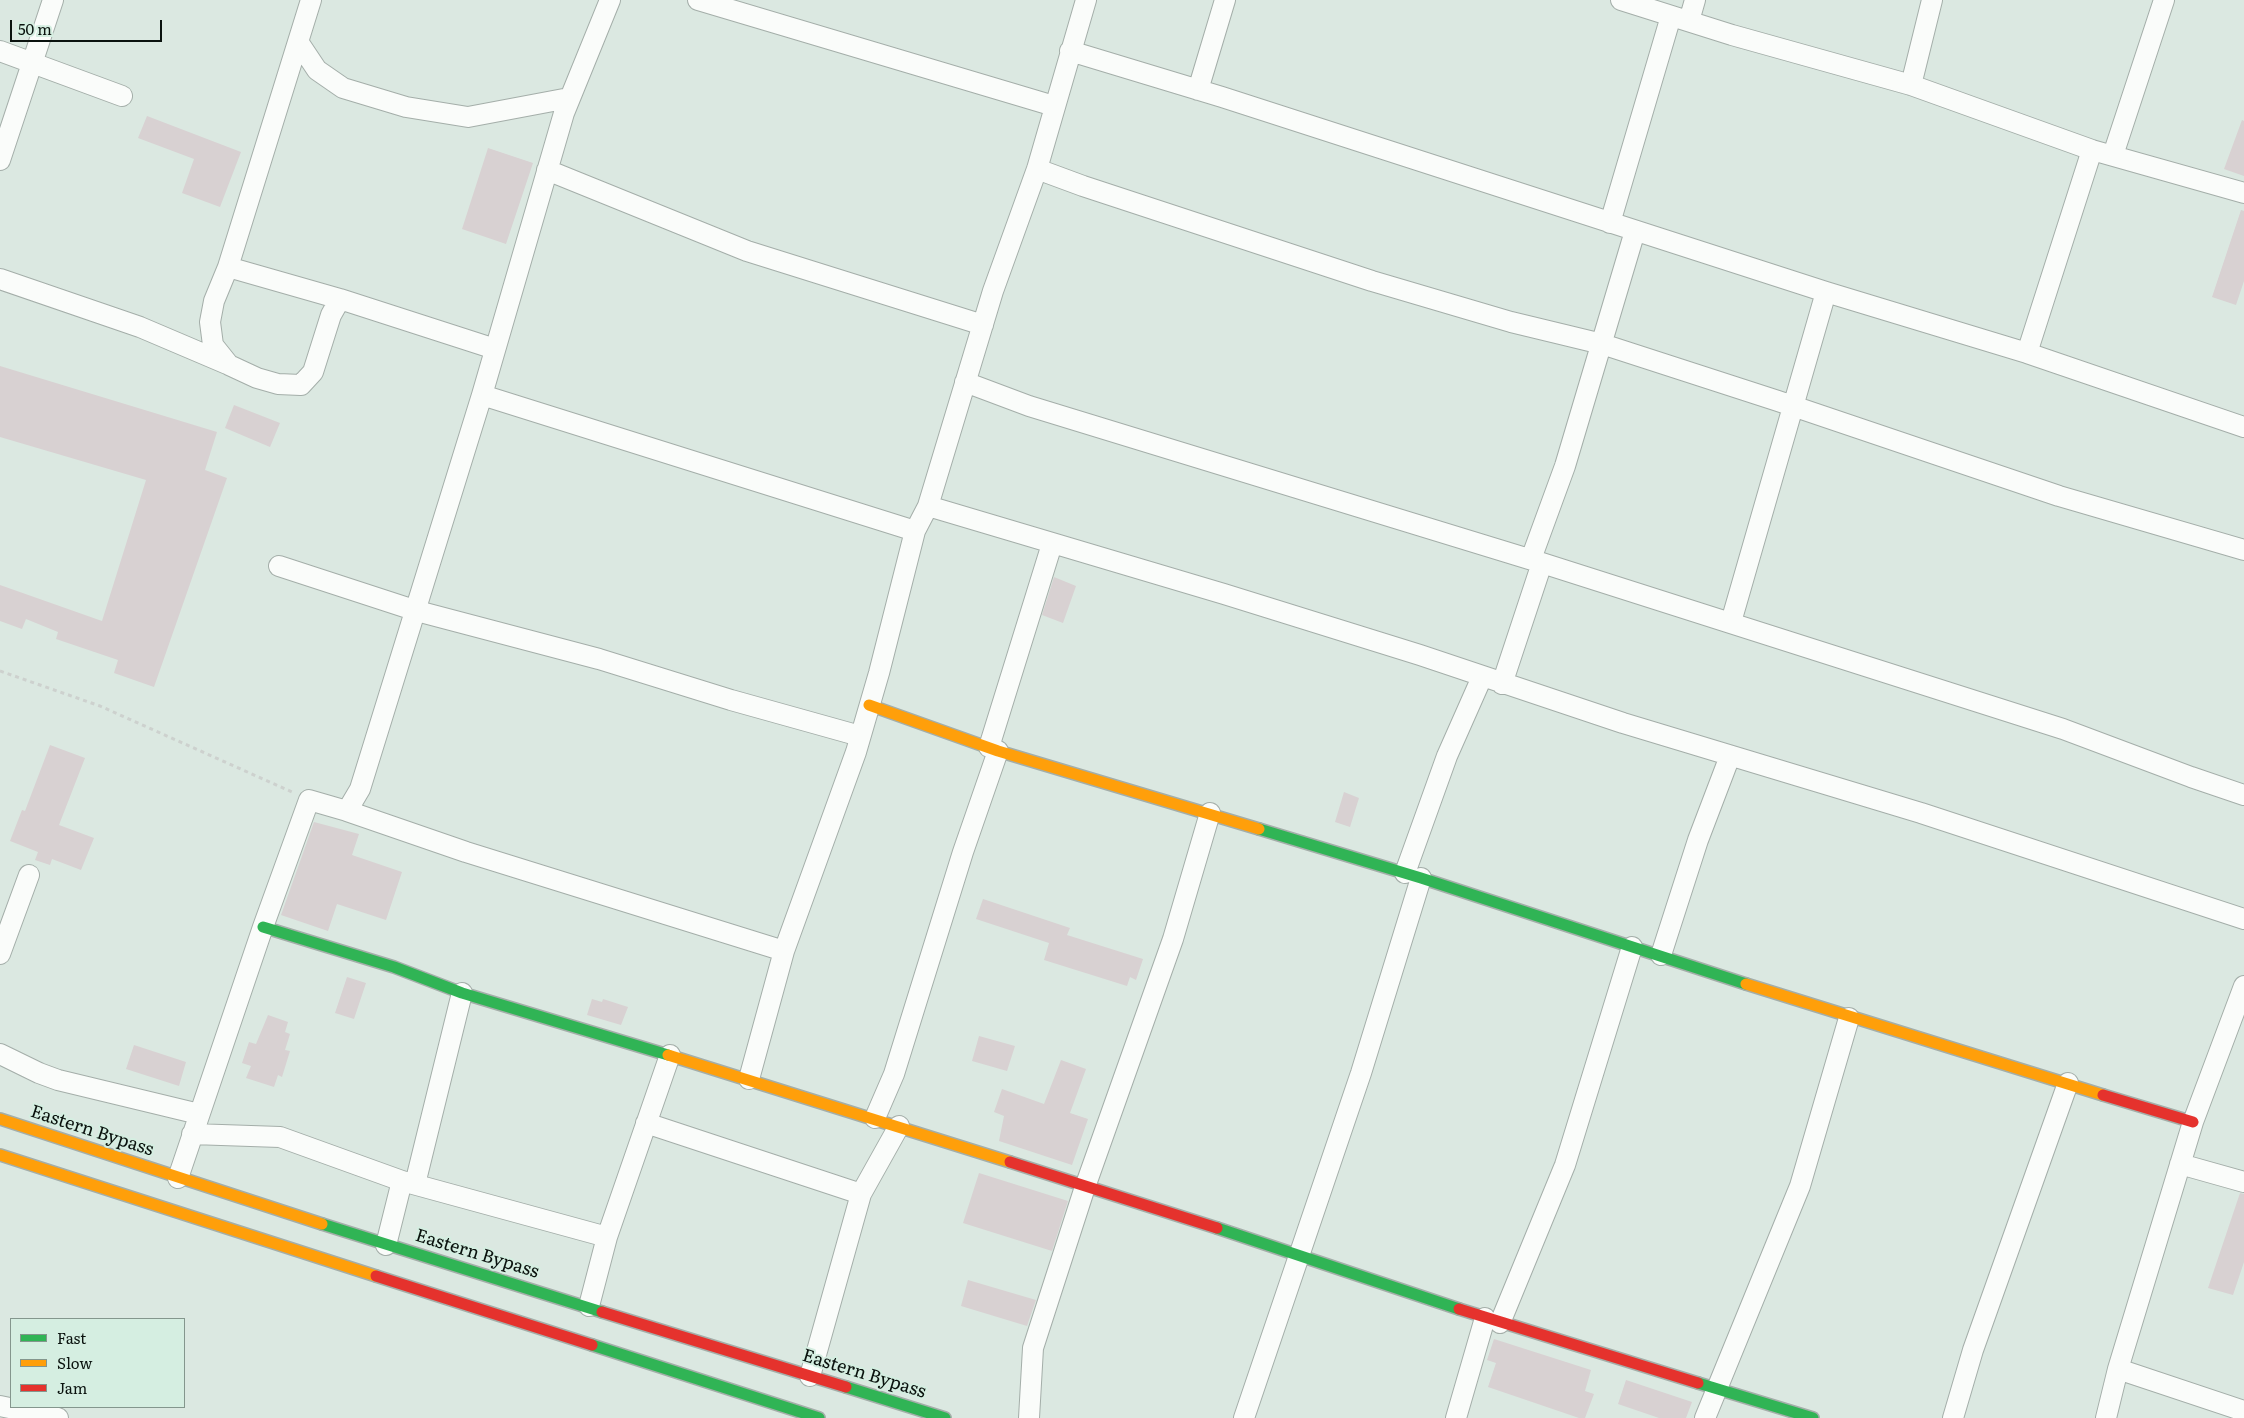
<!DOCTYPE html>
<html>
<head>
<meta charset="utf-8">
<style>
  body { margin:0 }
  #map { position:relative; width:2244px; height:1418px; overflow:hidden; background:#dbe8e1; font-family:Literata,serif }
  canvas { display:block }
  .legend { position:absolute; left:10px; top:1318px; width:175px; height:90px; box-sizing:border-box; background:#d5eee1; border:1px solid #84968d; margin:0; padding:6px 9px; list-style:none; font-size:15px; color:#0a120e }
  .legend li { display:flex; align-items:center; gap:10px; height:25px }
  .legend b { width:25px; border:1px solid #84968d }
  .scale { position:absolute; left:10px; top:20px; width:152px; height:22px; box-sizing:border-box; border:2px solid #0a120e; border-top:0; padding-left:6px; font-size:15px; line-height:18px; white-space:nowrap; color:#0a120e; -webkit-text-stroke:4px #d5eee1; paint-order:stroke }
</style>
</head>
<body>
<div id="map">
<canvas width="2244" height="1418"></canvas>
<ul class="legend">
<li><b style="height:6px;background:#30b455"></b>Fast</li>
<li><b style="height:6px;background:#ff9f0a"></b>Slow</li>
<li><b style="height:6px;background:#e5322d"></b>Jam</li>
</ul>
<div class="scale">50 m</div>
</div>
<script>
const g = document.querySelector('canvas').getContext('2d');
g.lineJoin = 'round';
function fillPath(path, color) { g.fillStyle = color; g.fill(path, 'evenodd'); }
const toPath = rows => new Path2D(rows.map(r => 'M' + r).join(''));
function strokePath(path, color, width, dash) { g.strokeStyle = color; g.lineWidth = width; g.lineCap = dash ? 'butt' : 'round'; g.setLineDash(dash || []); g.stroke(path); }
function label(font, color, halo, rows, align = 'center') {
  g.font = font + ' Literata,serif'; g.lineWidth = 4; g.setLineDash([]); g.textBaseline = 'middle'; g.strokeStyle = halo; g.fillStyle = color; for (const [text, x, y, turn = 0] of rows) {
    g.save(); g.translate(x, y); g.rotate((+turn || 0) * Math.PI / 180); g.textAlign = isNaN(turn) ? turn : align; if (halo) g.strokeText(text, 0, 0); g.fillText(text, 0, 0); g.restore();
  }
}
const building = toPath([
  [147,116,241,152,220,207,182,193,194,159,138,138],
  [2242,120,2244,121,2244,176,2224,169],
  [488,148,533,163,506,244,462,229],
  [2241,210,2244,211,2244,281,2236,305,2212,297],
  [0,366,217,432,205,470,227,478,154,687,114,673,118,660,56,639,58,632,26,619,22,629,0,621,0,585,102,621,146,480,0,437],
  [234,405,280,423,270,447,225,428],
  [1054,577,1076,586,1063,623,1042,615],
  [50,745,85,758,59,825,94,838,81,870,52,859,50,865,35,860,38,852,10,841,22,810,25,811],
  [1344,792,1359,798,1350,827,1335,822],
  [314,822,359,834,352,855,402,872,386,920,337,904,328,931,281,915],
  [983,899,1070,928,1067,935,1143,959,1136,980,1130,977,1127,986,1044,960,1049,943,976,919],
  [347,977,366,983,354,1019,335,1013],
  [592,999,602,1002,603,999,628,1007,621,1025,587,1015],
  [268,1015,288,1022,285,1032,290,1034,285,1050,290,1051,282,1077,278,1075,274,1087,246,1078,251,1066,242,1063,249,1042,256,1044],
  [979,1036,1015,1046,1007,1071,972,1061],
  [134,1045,186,1062,179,1086,126,1069],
  [1061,1060,1086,1069,1070,1113,1088,1119,1072,1165,999,1141,1004,1116,994,1112,1002,1089,1044,1104],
  [979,1173,1068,1201,1052,1251,963,1223],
  [2240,1193,2244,1194,2244,1262,2233,1295,2208,1288],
  [968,1280,1036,1300,1027,1326,961,1306],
  [1494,1339,1591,1370,1585,1391,1594,1394,1585,1418,1579,1418,1488,1387,1496,1363,1487,1360],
  [1626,1380,1692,1402,1686,1418,1659,1418,1618,1404]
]);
const path = toPath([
  [0,671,100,706,292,792]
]);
const street = toPath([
  [311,0,228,267,214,301,210,322,213,345,229,365,257,378,278,384,301,385,313,372,331,315,340,299,495,349],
  [698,0,1054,106],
  [1621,0,1732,35,1911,85,2092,150,2244,193],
  [1689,21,1695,0],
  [299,43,317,70,343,88,406,107,468,117,569,98],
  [0,51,122,96],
  [1070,51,1222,97,1826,292,2027,353,2244,427],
  [1911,85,1932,0],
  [1198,90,1225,0],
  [2113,155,2164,0],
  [0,160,53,0],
  [1037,169,1083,186,1372,281,1511,322,1602,344,1778,401,2059,496,2244,550],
  [547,170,747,251,983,325],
  [1610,223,1671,16],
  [228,267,340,299],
  [0,279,140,327,227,364],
  [2027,353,2092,150],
  [965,382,1029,406,1542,563,2063,729,2191,777,2244,795],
  [482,395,915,531],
  [928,506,1224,594,1420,655,1623,723,1921,813,2244,919],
  [1531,559,1565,466,1635,231],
  [279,566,417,611,599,659,731,700,860,736],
  [1731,622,1826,292],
  [1502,684,1542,563],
  [989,747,1052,544],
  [347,811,466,852,784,951],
  [1405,873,1447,756,1482,677],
  [0,954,29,875],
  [1661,955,1698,840,1730,756],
  [0,1054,39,1073,58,1080,199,1114],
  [749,1079,784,951,856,752,879,673,915,531,928,506,993,291,1037,169,1086,0],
  [875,1118,894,1074,963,852,998,751],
  [646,1123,861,1194],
  [192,1134,280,1137,402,1181,607,1237],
  [2180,1164,2244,1182],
  [178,1178,263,927,309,800,347,811,360,789,482,395,564,113,610,0],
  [415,1184,462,993],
  [386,1245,402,1181],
  [589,1306,607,1237,670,1055],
  [1500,1323,1565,1165,1632,947],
  [2118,1369,2244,1411],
  [810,1376,861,1194,899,1126],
  [0,1406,58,1418],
  [1029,1418,1033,1348,1085,1187,1173,939,1210,813],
  [1244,1418,1361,1073,1421,878],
  [1456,1418,1485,1318],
  [1705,1418,1800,1186,1849,1018],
  [1953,1418,1973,1350,2068,1083],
  [2106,1418,2118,1369,2193,1122,2244,986]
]);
const fast = toPath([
  [1259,829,1421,878,1746,984],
  [263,927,394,967,462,993,668,1055],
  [322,1224,602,1312],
  [1217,1228,1459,1309],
  [592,1345,819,1418],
  [1698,1383,1813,1418],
  [846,1387,945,1418]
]);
const slow = toPath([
  [869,705,998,751,1259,829],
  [1746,984,2103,1095],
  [668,1055,1010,1162],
  [0,1119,322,1224],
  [0,1155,376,1276]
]);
const jam = toPath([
  [2103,1095,2193,1122],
  [1010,1162,1217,1228],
  [376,1276,592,1345],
  [1459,1309,1698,1383],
  [602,1312,846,1387]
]);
const streetNames = [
  ["Eastern Bypass",92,1131,18],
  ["Eastern Bypass",477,1254,17],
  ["Eastern Bypass",864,1374,17]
];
fillPath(building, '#d8d1d2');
strokePath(street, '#a4aea9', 22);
strokePath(fast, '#a4aea9', 14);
strokePath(slow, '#a4aea9', 14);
strokePath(jam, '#a4aea9', 14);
strokePath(path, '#cdd1ce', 3, [4, 4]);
strokePath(street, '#fafcfa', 20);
strokePath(fast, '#30b455', 11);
strokePath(slow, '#ff9f0a', 11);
strokePath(jam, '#e5322d', 11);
label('18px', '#0a120e', '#d5eee1', streetNames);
</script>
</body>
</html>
